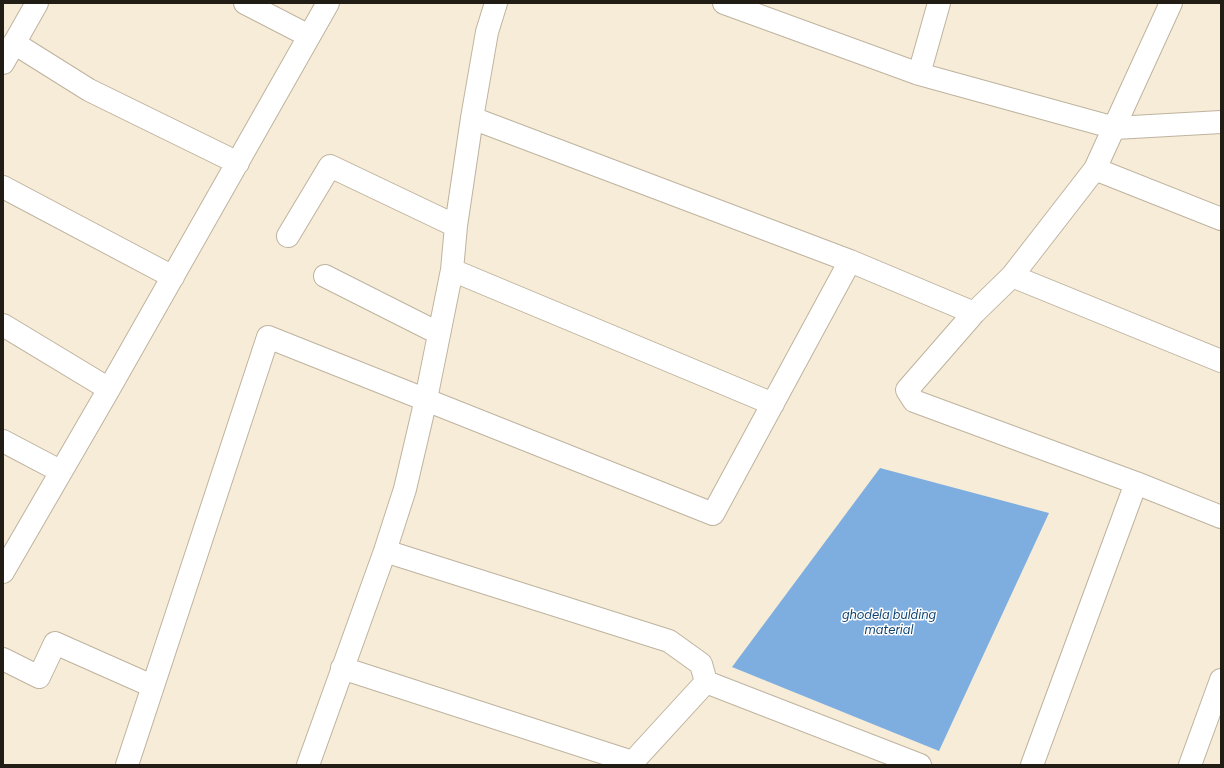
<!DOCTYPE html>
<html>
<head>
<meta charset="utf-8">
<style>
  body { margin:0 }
  #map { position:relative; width:1224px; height:768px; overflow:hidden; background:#f7ecd7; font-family:Figtree,sans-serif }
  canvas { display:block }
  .frame { position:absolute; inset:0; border:4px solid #211d15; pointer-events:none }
</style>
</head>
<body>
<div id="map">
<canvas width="1224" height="768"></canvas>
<div class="frame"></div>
</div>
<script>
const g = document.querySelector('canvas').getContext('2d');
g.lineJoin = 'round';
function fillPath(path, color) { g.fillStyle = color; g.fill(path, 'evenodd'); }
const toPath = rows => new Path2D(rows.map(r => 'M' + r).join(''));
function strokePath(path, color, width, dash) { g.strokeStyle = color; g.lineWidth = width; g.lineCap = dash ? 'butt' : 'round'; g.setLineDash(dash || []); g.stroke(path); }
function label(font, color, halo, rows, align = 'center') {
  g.font = font + ' Figtree,sans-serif'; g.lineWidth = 3; g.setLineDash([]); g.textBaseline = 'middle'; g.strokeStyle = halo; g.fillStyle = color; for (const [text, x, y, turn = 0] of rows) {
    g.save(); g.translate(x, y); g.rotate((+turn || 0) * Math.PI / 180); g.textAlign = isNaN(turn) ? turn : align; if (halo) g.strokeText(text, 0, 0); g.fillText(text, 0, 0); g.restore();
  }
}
const water = toPath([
  [880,468,1049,513,939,751,732,667]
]);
const minor = toPath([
  [245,3,309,36],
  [724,3,919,74,1115,128,1221,122],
  [1171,3,1095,169,1012,276,974,313,907,390,914,401,1136,483,1221,517],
  [14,43,89,90,238,163],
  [3,63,37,3],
  [919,74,939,3],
  [472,118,850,261,974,313],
  [1095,169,1221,219],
  [3,187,173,277],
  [288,236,330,166,456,226],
  [452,270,773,404],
  [325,276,438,333],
  [1012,276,1221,361],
  [3,325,109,389],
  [3,441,60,471],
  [385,551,669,641,701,664,706,682],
  [3,572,109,389,328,3],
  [3,659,39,677,55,643,152,686],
  [342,668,632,762],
  [706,682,920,765],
  [127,765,268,337,713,514,850,261],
  [308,765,385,551,405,489,426,399,452,270,456,226,472,118,487,32,496,3],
  [630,765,706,682],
  [1032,765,1136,483],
  [1190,765,1221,680]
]);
const waterNames = [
  ["ghodela bulding",889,615],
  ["material",889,630]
];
fillPath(water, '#7eaee0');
strokePath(minor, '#beb39f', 24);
strokePath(minor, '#fff', 22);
label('italic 13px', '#0d416f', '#fff', waterNames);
</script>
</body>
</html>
